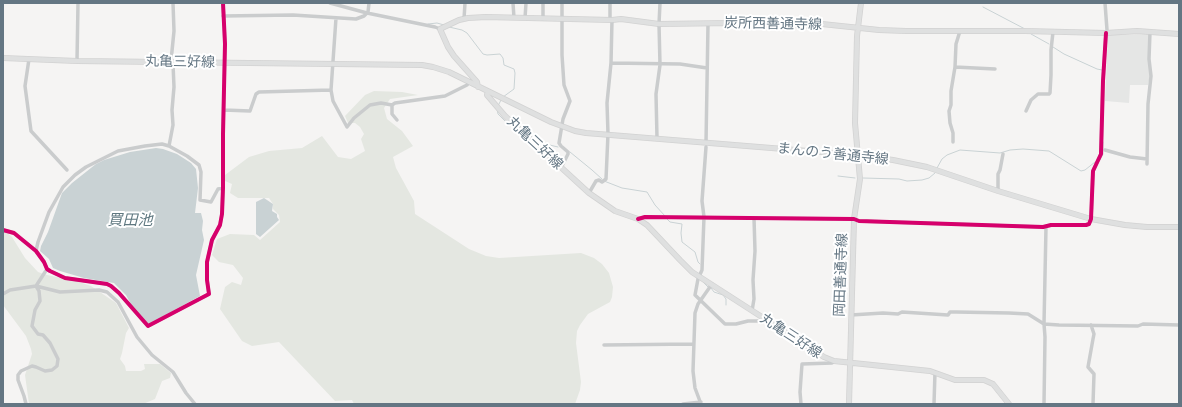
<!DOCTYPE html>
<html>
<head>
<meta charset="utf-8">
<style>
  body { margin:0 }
  #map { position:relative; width:1182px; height:407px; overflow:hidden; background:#f5f4f3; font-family:"Alegreya Sans",sans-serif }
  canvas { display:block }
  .frame { position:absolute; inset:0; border:4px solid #647683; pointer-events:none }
</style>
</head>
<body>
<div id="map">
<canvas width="1182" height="407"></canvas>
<div class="frame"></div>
</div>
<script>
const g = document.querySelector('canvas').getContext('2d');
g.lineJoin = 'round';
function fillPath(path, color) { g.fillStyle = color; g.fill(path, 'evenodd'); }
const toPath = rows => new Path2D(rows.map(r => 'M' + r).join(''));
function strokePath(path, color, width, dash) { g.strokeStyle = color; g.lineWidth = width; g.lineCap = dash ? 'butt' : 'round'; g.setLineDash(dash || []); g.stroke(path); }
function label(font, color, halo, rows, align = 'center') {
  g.font = font + ' "Alegreya Sans","Noto Sans JP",sans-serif'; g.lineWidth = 4; g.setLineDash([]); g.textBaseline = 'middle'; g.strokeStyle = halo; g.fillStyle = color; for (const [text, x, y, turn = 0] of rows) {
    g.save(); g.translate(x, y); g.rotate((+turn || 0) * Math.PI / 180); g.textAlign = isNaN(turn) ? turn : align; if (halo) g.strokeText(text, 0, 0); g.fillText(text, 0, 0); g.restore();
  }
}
const built = toPath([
  [1149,34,1150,76,1148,85,1130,85,1129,103,1105,101,1108,35]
]);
const green = toPath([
  [374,91,402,92,418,95,390,99,384,108,387,119,402,131,413,146,393,157,396,168,414,201,415,214,469,249,486,256,499,258,581,253,594,258,602,264,609,273,613,287,612,297,610,302,588,314,580,325,577,331,576,343,581,382,580,390,575,404,354,404,352,400,335,401,279,342,252,346,242,341,220,309,225,287,232,282,241,285,243,278,233,265,219,262,212,255,217,239,230,234,254,235,260,240,280,222,279,215,273,209,273,204,269,198,238,198,230,193,232,184,225,181,225,175,249,157,269,151,302,148,322,136,338,157,351,159,365,151,361,139,364,134,360,127,355,123,348,123,345,116,365,95],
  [3,229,12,237,25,258,38,272,47,275,76,281,91,286,116,303,129,328,126,333,122,353,120,359,125,366,126,371,141,371,145,369,144,364,160,364,171,373,170,378,162,381,155,399,143,404,29,404,25,375,32,354,31,349,26,336,3,305]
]);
const water = toPath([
  [156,148,163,149,177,154,191,163,196,169,198,188,195,213,201,213,203,221,202,230,204,240,196,275,200,296,151,323,146,323,133,308,126,295,114,283,84,278,60,271,53,268,49,259,40,251,41,246,48,232,62,193,72,183,96,164,104,160,130,152],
  [264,198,273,204,272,211,277,214,277,217,279,220,260,237,256,234,256,202]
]);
const stream = toPath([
  [983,7,1025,29],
  [428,24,437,23,444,25],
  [449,27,462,30,467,33,483,54,487,55,500,54,503,58,504,65,514,69,515,73,514,89,503,97],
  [1031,34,1049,44],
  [1053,47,1064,54,1097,69,1102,70],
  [498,106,501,100],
  [497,109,498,114,506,122,529,141],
  [537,142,558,147],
  [570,152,592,170,602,179],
  [1100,160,1103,154,1103,142],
  [937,168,942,159,947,155,960,150,1000,153,1010,150,1023,149,1049,151,1081,171,1085,170,1095,162],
  [838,176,855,178],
  [863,178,899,179,907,181,922,180,929,178,935,173],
  [604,181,622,188,647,192,655,205,665,216],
  [667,219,670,222,682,224,681,233,682,242,695,252,698,262,700,264],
  [702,281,708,287],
  [711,288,714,292,723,295,726,299,726,305]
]);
const minor = toPath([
  [330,3,367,13,435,27,440,29],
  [513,3,514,18],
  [1105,3,1107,30],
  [223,16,293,15,356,19,364,16,368,12,369,3],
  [336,18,331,90,333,101,347,127,354,118,370,105,381,103,392,105],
  [525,18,526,3],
  [464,19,465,3],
  [543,19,543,3],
  [610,20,610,3],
  [29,59,25,86,31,131,67,170],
  [77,61,78,3],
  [611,63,680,64,707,68],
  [955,67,995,69],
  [224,110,250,111,256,94,259,92,331,90],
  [1026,111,1031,100,1038,94,1049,94,1050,93,1051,75,1051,50,1053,32],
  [397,120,392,114,392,105,395,103,445,96,467,85,469,82],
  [657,138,656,94,660,65,659,24,660,3],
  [953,142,953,133,950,123,949,111,951,105,951,91,955,67,956,44,960,31],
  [706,143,708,24],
  [169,146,173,125,172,110,174,87,173,64,171,61,174,31,173,3],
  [706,147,702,201,704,217,702,270,698,279,695,295,725,324,736,324,748,321,768,321],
  [1105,150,1130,157,1147,159],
  [1147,164,1148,104,1151,76,1149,59,1150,32],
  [561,168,568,154,568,152,561,146,559,143,563,119,570,101,564,85,562,55,562,3],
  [998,191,998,174,1000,170,1003,154],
  [589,193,596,181,599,180,602,182,606,179,608,134,607,103,611,63,612,20],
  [638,219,645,217,854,219,859,221,1043,227,1051,225,1086,225,1089,224,1091,219,1093,171,1101,154,1103,81,1106,33],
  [3,230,14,233,36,251,44,262,47,269,50,271,65,278,107,284,111,286,119,293,148,326,209,294,207,280,207,262,212,240,220,225,222,214,223,188,223,134,225,44,223,3],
  [36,251,38,242,49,212,63,187,75,175,86,167,118,151,145,146,162,144,169,146,187,156,199,165,201,172,200,200,211,202,218,189,223,188],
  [3,294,10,290,36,286,60,292,99,290,107,292,118,302,137,337,152,355,173,372,186,393,195,404],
  [752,311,754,299,753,280,755,251,754,218],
  [851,315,883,313,898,314,902,312,948,315,950,312,956,312,1009,313,1028,314,1044,324,1059,325,1138,326,1143,324,1179,325],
  [1091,325,1094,334,1093,339,1088,367,1094,374,1093,404],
  [604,345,693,344],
  [26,404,24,396,18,380,18,375,21,371,32,366,36,367,45,371,52,370,57,366,58,359,50,343,43,335,38,334,32,326,35,310,40,301,39,291,36,286,47,269],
  [683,404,701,402],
  [701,404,695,388,693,371,695,313,698,304,712,284],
  [801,404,800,392,802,364,832,363,834,361],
  [934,404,935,372],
  [1044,404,1045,337,1044,324,1046,227]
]);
const major = toPath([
  [3,58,77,61,422,65,433,67,449,72,551,122,575,131,586,133,858,155,893,160,927,167,998,191,1091,219,1125,225,1147,227,1179,227],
  [478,87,477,82,454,56,448,47,440,29,459,20,468,18,486,17,612,20,621,19,659,24,731,23,752,26,770,24,808,26,822,24,879,30,906,31,1025,31,1106,33,1137,31,1179,34],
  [488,91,487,95,505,116,589,193,615,211,638,219,647,225,680,260,692,272,824,357,834,361,930,371,955,380,984,380,993,384,1009,404],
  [849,404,854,219,860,179,855,123,857,36,861,3]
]);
const cycleway = toPath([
  [638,219,645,217,854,219,859,221,1043,227,1051,225,1086,225,1089,224,1091,219,1093,171,1101,154,1103,81,1106,33],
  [3,230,14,233,36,251,44,262,47,269,50,271,65,278,107,284,111,286,119,293,148,326,209,294,207,280,207,262,212,240,220,225,222,214,223,188,223,134,225,44,223,3]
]);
const streetNames = [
  ["炭所西善通寺線",773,24,1],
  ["丸亀三好線",180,62,1],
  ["丸亀三好線",535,143,43],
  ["まんのう善通寺線",833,154,6],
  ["岡田善通寺線",841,275,-88],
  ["丸亀三好線",791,336,33]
];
const waterNames = [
  ["買田池",130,220]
];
fillPath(built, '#e5e6e5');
fillPath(green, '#e4e7e1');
fillPath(water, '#c9d2d4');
strokePath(stream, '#c9d2d4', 1);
strokePath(major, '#d2d2d2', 6);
strokePath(minor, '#cacccd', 3.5);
strokePath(major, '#dfe0e0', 4.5);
strokePath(cycleway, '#d6006c', 4);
label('14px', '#647683', '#fff', streetNames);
label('italic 15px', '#5f7880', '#fff', waterNames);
</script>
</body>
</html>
